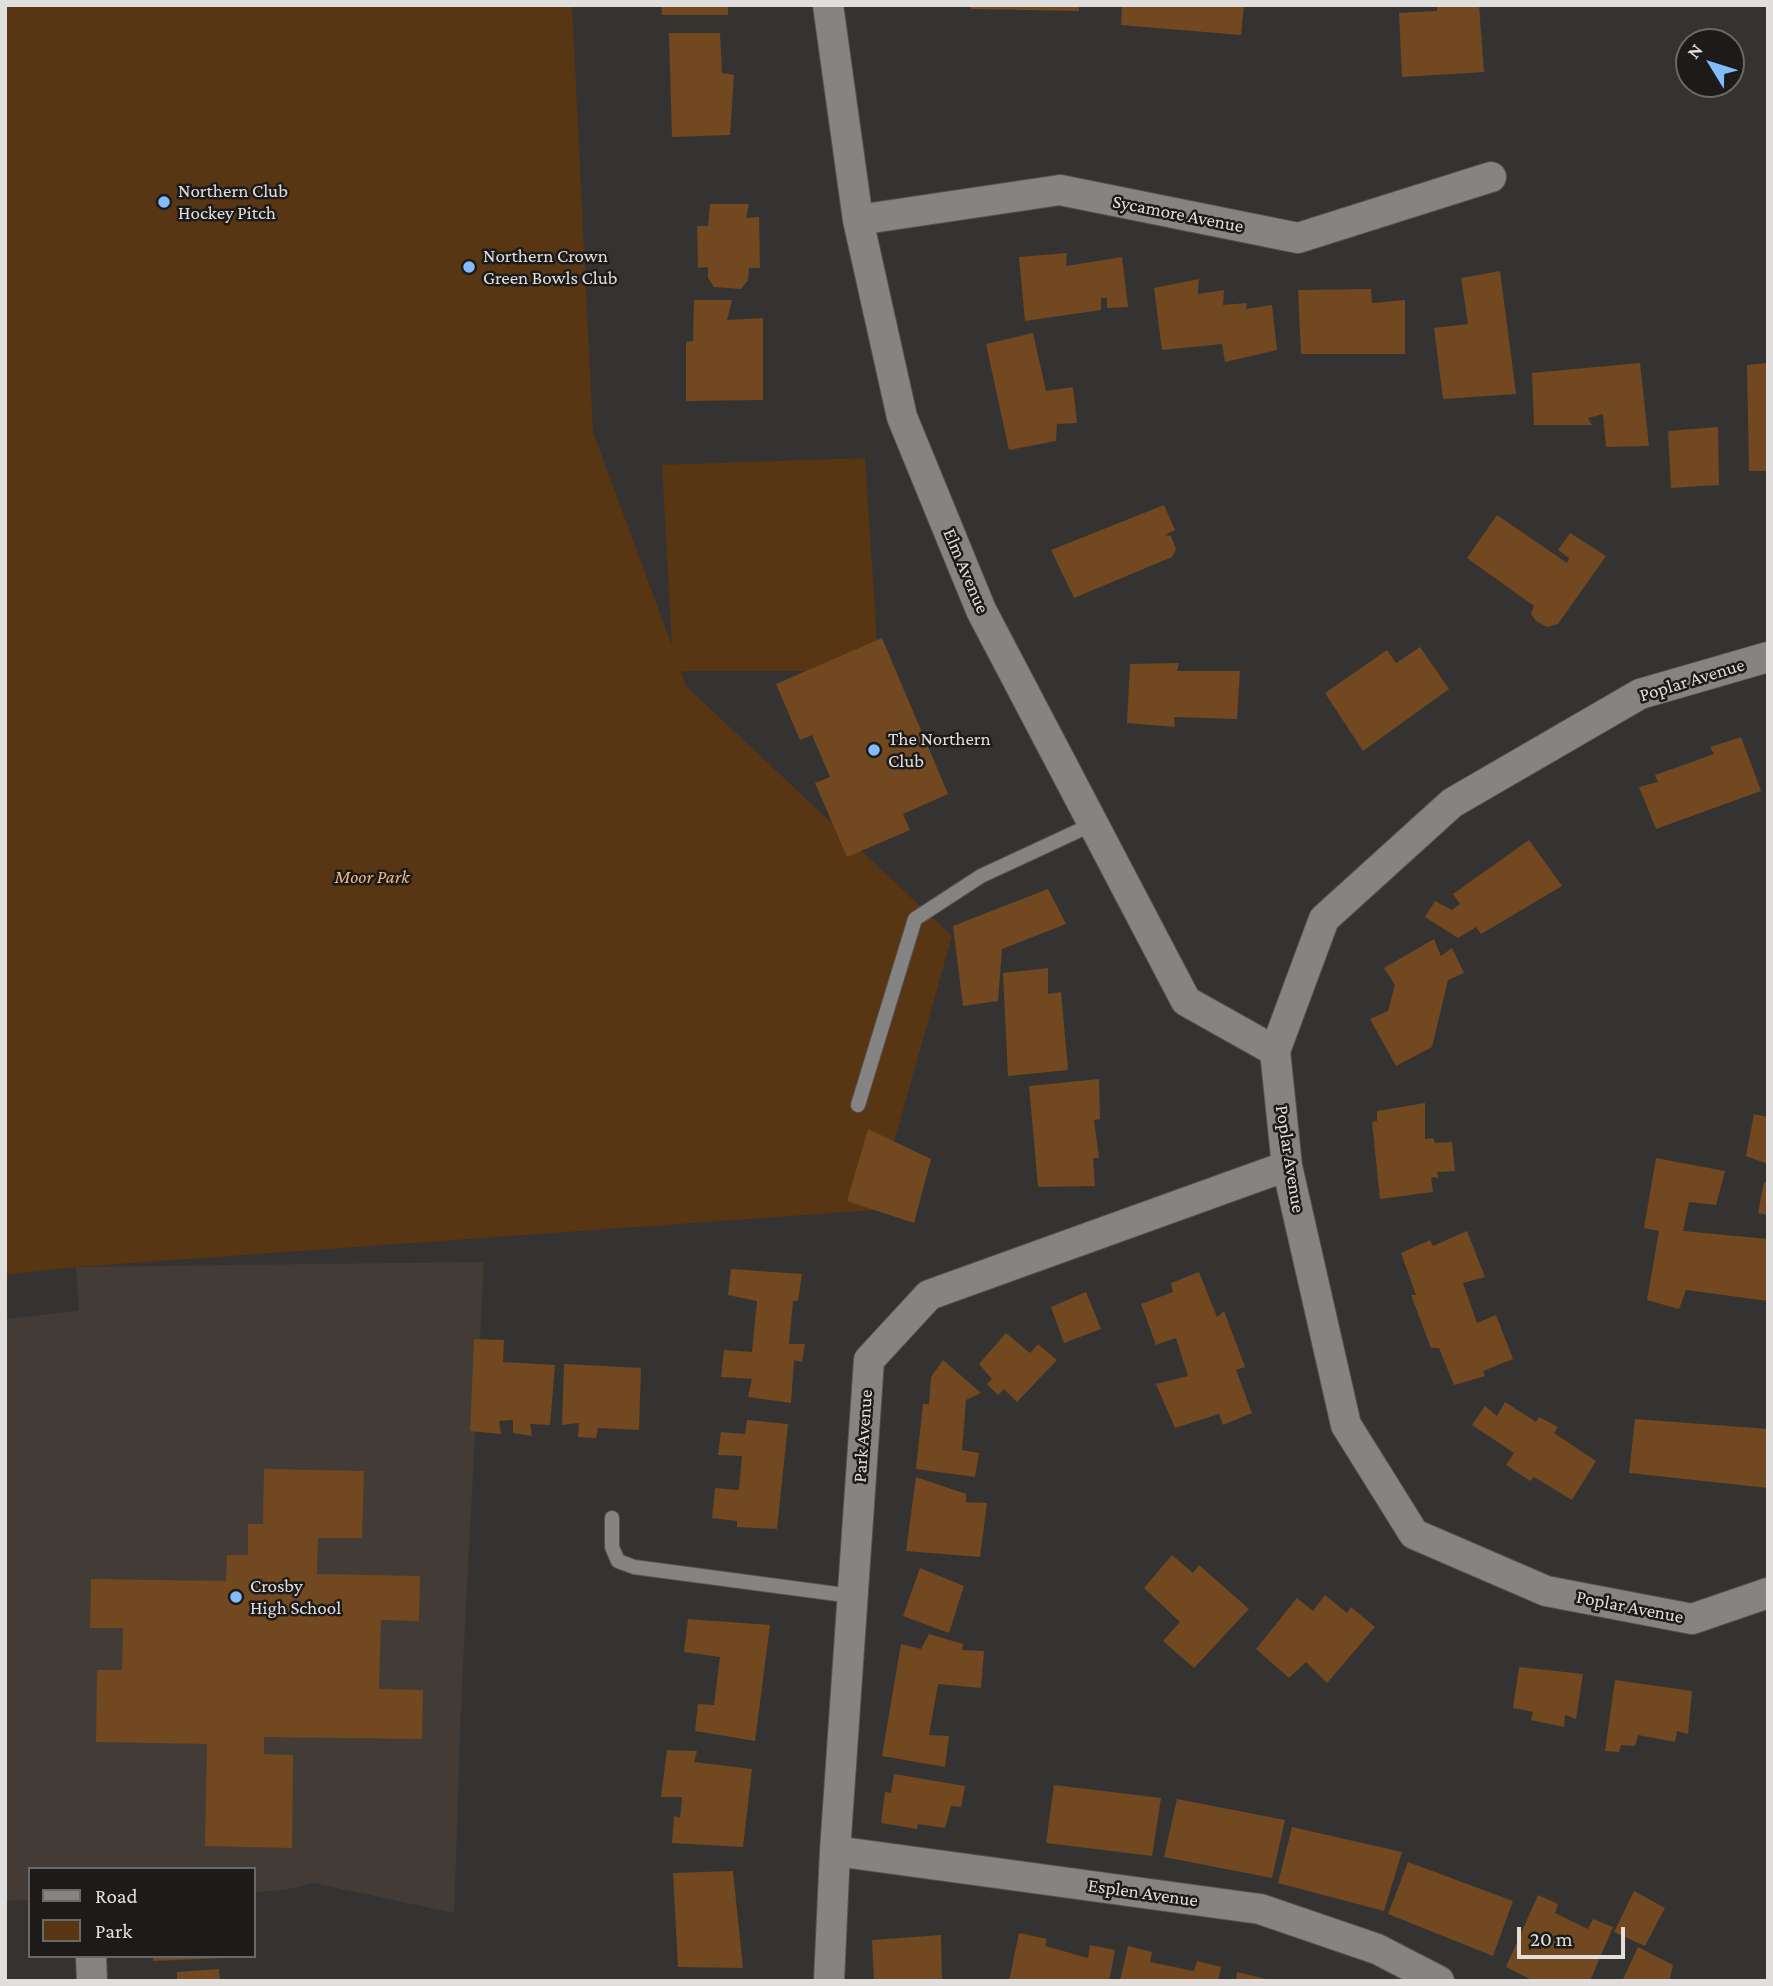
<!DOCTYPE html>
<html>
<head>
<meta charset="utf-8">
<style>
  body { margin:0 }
  #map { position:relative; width:1773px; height:1986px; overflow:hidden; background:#353331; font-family:"Crimson Pro",serif }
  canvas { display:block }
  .frame { position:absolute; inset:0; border:7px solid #e1dfde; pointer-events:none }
  .legend { position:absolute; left:28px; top:1867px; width:228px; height:91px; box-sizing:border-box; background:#1c1b1a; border:2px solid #6b6968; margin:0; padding:9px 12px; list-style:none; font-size:21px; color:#e1dfde }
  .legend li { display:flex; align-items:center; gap:14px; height:35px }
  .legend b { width:35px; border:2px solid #6b6968 }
  .north { position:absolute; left:1675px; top:28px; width:70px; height:70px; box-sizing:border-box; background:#1c1b1a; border:2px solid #6b6968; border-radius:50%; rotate:308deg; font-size:19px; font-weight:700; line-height:28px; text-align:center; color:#e1dfde }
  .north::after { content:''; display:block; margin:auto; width:24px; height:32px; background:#84bcfb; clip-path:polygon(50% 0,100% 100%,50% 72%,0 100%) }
  .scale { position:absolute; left:1517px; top:1927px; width:108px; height:32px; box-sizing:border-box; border:4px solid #e1dfde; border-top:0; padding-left:9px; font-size:21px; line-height:24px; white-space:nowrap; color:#e1dfde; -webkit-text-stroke:5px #1c1b1a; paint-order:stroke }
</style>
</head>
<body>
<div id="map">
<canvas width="1773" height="1986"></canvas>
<div class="frame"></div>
<ul class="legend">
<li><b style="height:9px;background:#868482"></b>Road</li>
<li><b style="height:19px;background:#583513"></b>Park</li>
</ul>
<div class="north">N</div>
<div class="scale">20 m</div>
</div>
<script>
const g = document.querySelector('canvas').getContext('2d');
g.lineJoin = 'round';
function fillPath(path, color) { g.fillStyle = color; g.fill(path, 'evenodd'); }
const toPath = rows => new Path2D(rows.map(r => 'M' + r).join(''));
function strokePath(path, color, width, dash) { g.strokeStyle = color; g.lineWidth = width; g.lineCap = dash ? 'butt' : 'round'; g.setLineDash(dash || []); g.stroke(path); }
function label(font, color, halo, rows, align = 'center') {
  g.font = font + ' "Crimson Pro",serif'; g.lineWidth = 5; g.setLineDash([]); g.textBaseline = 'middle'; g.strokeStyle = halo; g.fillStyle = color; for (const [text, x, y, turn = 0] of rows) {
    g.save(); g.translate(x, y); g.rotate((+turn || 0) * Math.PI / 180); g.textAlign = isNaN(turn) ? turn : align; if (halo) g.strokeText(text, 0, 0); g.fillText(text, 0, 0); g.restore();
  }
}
const built = toPath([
  [484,1262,462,1682,454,1913,314,1883,284,1890,254,1892,254,1869,30,1869,30,1900,5,1901,5,1319,79,1311,76,1267]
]);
const green = toPath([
  [5,5,572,5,593,432,672,646,662,465,865,458,879,671,681,671,686,686,952,936,875,1210,76,1267,5,1275]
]);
const building = toPath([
  [661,5,728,5,728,15,662,15],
  [971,5,1079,5,1079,11,971,9],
  [1122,5,1244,5,1241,35,1121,25],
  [1437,5,1479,5,1484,72,1402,77,1399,13,1437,11],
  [669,33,720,33,722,73,734,75,730,135,672,137],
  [710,204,749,204,746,218,759,217,760,268,749,268,748,280,741,289,714,287,708,278,708,267,698,268,697,226,708,226],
  [1067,253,1066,266,1122,257,1128,307,1107,308,1107,298,1101,298,1101,310,1025,321,1019,257],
  [1500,271,1516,394,1443,399,1434,328,1468,324,1461,278],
  [1199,279,1198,294,1224,290,1223,305,1247,303,1246,309,1272,305,1277,350,1225,362,1222,344,1162,350,1154,288],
  [1371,289,1372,303,1405,300,1405,354,1301,354,1298,290],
  [694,300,732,300,727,320,763,318,763,400,686,401,686,342,693,341],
  [1033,333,1046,391,1073,387,1077,423,1057,424,1056,441,1009,450,986,344],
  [1640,363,1649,446,1606,447,1603,414,1588,418,1592,425,1534,425,1532,373],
  [1768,363,1768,471,1749,471,1747,365],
  [1718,427,1719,485,1671,488,1668,431],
  [1164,505,1175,530,1165,535,1171,536,1176,549,1172,557,1074,598,1051,550],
  [1497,515,1567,563,1569,558,1558,550,1570,533,1606,556,1558,624,1547,627,1536,621,1531,614,1534,606,1467,558],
  [882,638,948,794,903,814,910,830,847,857,815,783,830,777,812,735,800,740,776,684],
  [1420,647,1449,689,1363,751,1325,693,1387,650,1396,663],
  [1179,663,1177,671,1240,671,1237,719,1174,717,1175,727,1127,723,1130,664],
  [1741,737,1761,791,1656,829,1639,787,1658,782,1655,775,1714,754,1710,747],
  [1529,840,1562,886,1481,934,1476,927,1458,938,1425,917,1435,901,1452,910,1460,904,1453,894],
  [1048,889,1066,924,1002,949,998,1001,963,1006,953,926],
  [1434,939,1441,956,1452,948,1464,973,1448,980,1432,1047,1396,1066,1370,1019,1388,1011,1395,985,1384,968],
  [1048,968,1048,994,1061,992,1068,1070,1008,1076,1003,973],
  [1099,1079,1100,1119,1094,1120,1099,1158,1093,1158,1095,1186,1038,1187,1029,1086],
  [1425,1103,1425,1139,1433,1138,1435,1143,1452,1142,1455,1171,1437,1172,1439,1178,1431,1177,1433,1192,1380,1199,1372,1122,1377,1121,1377,1111],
  [1754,1114,1768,1117,1768,1164,1746,1156],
  [868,1129,931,1159,914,1223,847,1201],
  [1656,1158,1725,1171,1716,1205,1689,1202,1683,1231,1768,1239,1768,1301,1686,1290,1679,1309,1647,1300,1659,1231,1644,1228],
  [1764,1182,1768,1184,1768,1215,1758,1213],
  [1467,1231,1485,1277,1463,1283,1477,1323,1496,1315,1513,1359,1483,1371,1485,1376,1454,1385,1439,1348,1431,1348,1411,1295,1416,1295,1401,1253,1430,1240,1433,1246],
  [731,1269,802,1274,798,1301,793,1301,789,1344,805,1344,802,1362,794,1360,791,1403,748,1397,752,1379,721,1377,724,1350,752,1352,757,1301,728,1295],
  [1199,1272,1217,1317,1224,1311,1245,1367,1236,1370,1252,1413,1223,1425,1219,1414,1175,1428,1156,1384,1188,1376,1176,1338,1156,1345,1141,1304,1173,1292,1171,1283],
  [1086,1292,1101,1329,1064,1343,1051,1307],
  [1006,1333,1030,1353,1038,1344,1057,1360,1017,1402,1004,1389,998,1395,987,1384,992,1379,979,1364],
  [474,1339,504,1340,503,1362,555,1365,550,1425,530,1424,532,1436,513,1433,513,1420,499,1421,501,1434,470,1431],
  [943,1360,981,1393,966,1400,962,1450,979,1453,975,1477,916,1469,923,1404,929,1404,931,1377],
  [564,1364,641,1368,639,1430,598,1428,596,1438,578,1437,579,1423,562,1425],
  [1505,1402,1536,1422,1539,1417,1558,1427,1554,1433,1596,1461,1572,1500,1534,1477,1530,1481,1506,1465,1514,1453,1472,1425,1485,1406,1497,1416],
  [1635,1419,1768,1429,1768,1488,1629,1473],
  [747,1420,788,1424,777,1529,737,1527,737,1521,712,1518,715,1488,739,1490,742,1456,718,1455,721,1432,745,1434],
  [264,1469,364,1471,362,1538,318,1538,317,1574,420,1576,419,1621,381,1620,379,1689,423,1690,422,1739,264,1737,264,1754,293,1755,292,1848,205,1846,207,1744,96,1742,97,1670,122,1670,123,1628,90,1628,91,1579,226,1581,227,1555,248,1555,248,1524,263,1524],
  [916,1477,966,1494,966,1502,987,1503,980,1557,906,1551],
  [1172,1555,1193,1573,1199,1565,1249,1609,1194,1668,1163,1641,1180,1622,1144,1588],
  [920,1568,964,1586,949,1633,903,1616],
  [1325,1595,1347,1613,1351,1607,1375,1627,1327,1683,1306,1662,1289,1678,1256,1649,1297,1598,1313,1611],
  [688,1619,770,1625,755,1741,695,1731,698,1704,714,1705,720,1657,684,1652],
  [929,1634,963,1644,962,1650,984,1651,981,1688,938,1684,929,1735,949,1736,945,1767,882,1756,901,1644,921,1649],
  [1519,1667,1583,1674,1576,1719,1565,1715,1564,1727,1531,1720,1533,1712,1513,1708],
  [1615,1680,1692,1691,1688,1734,1677,1731,1675,1742,1638,1735,1635,1746,1621,1745,1619,1752,1605,1751],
  [667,1750,697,1751,694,1762,752,1769,743,1847,672,1843,674,1816,680,1818,682,1797,661,1797],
  [894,1774,965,1786,961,1807,951,1806,945,1828,918,1824,917,1829,881,1823,885,1792,891,1793],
  [1054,1785,1161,1798,1152,1856,1046,1843],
  [1177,1799,1285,1820,1272,1878,1164,1857],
  [1292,1827,1402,1852,1384,1911,1278,1883],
  [1408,1862,1513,1901,1493,1956,1388,1914],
  [733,1871,743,1968,678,1967,673,1873],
  [1634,1891,1665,1908,1645,1946,1614,1932],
  [1538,1895,1558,1904,1555,1913,1588,1929,1593,1919,1613,1927,1590,1981,1534,1981,1506,1967],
  [1019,1933,1047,1939,1045,1946,1088,1958,1090,1945,1115,1950,1109,1981,1009,1981],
  [941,1935,942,1981,874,1981,872,1940],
  [1128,1946,1152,1952,1150,1962,1194,1971,1197,1961,1221,1967,1218,1981,1120,1981],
  [1638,1947,1673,1965,1669,1981,1622,1981],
  [153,1956,225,1956,226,1958,153,1961],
  [219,1969,220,1981,177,1981,177,1972],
  [1237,1972,1270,1980,1270,1981,1236,1981]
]);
const service = toPath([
  [858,1105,915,919,981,876,1093,824],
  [612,1518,612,1547,618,1561,634,1567,852,1596]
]);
const minor = toPath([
  [828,5,858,220,902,417,981,610,1186,1001,1275,1051],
  [858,220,1060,190,1298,238,1491,177],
  [1768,657,1640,694,1452,803,1324,919,1275,1051,1287,1166,1346,1425,1414,1534,1546,1591,1692,1619,1768,1593],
  [835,1851,1260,1909,1377,1949,1439,1981],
  [91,1956,92,1981],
  [829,1981,835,1851,869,1360,929,1295,1287,1166]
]);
const markers = [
  [164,202,7,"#84bcfb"],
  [469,267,7,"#84bcfb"],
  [874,750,7,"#84bcfb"],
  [236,1597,7,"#84bcfb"]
];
const poiNames = [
  ["Northern Club",178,191],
  ["Hockey Pitch",178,213],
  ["Northern Crown",483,256],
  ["Green Bowls Club",483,278],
  ["The Northern",888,739],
  ["Club",888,761],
  ["Crosby",250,1586],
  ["High School",250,1608]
];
const streetNames = [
  ["Sycamore Avenue",1178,214,11],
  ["Elm Avenue",966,571,67],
  ["Poplar Avenue",1692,680,-17],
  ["Poplar Avenue",1290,1159,81],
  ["Park Avenue",863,1436,-86],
  ["Poplar Avenue",1630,1607,11],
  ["Esplen Avenue",1143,1893,8]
];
const parkNames = [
  ["Moor Park",372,877]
];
fillPath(built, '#433c36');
fillPath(green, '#583513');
fillPath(building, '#714820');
strokePath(service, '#545250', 16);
strokePath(minor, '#545250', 32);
strokePath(service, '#868482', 14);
strokePath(minor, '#868482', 30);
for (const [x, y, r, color] of markers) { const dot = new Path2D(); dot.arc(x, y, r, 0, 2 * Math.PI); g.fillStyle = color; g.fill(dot); strokePath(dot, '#1c1b1a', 2.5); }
label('19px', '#e1dfde', '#1c1b1a', poiNames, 'left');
label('19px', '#e1dfde', '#1c1b1a', streetNames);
label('italic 19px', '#f2b783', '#1c1b1a', parkNames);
</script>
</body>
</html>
